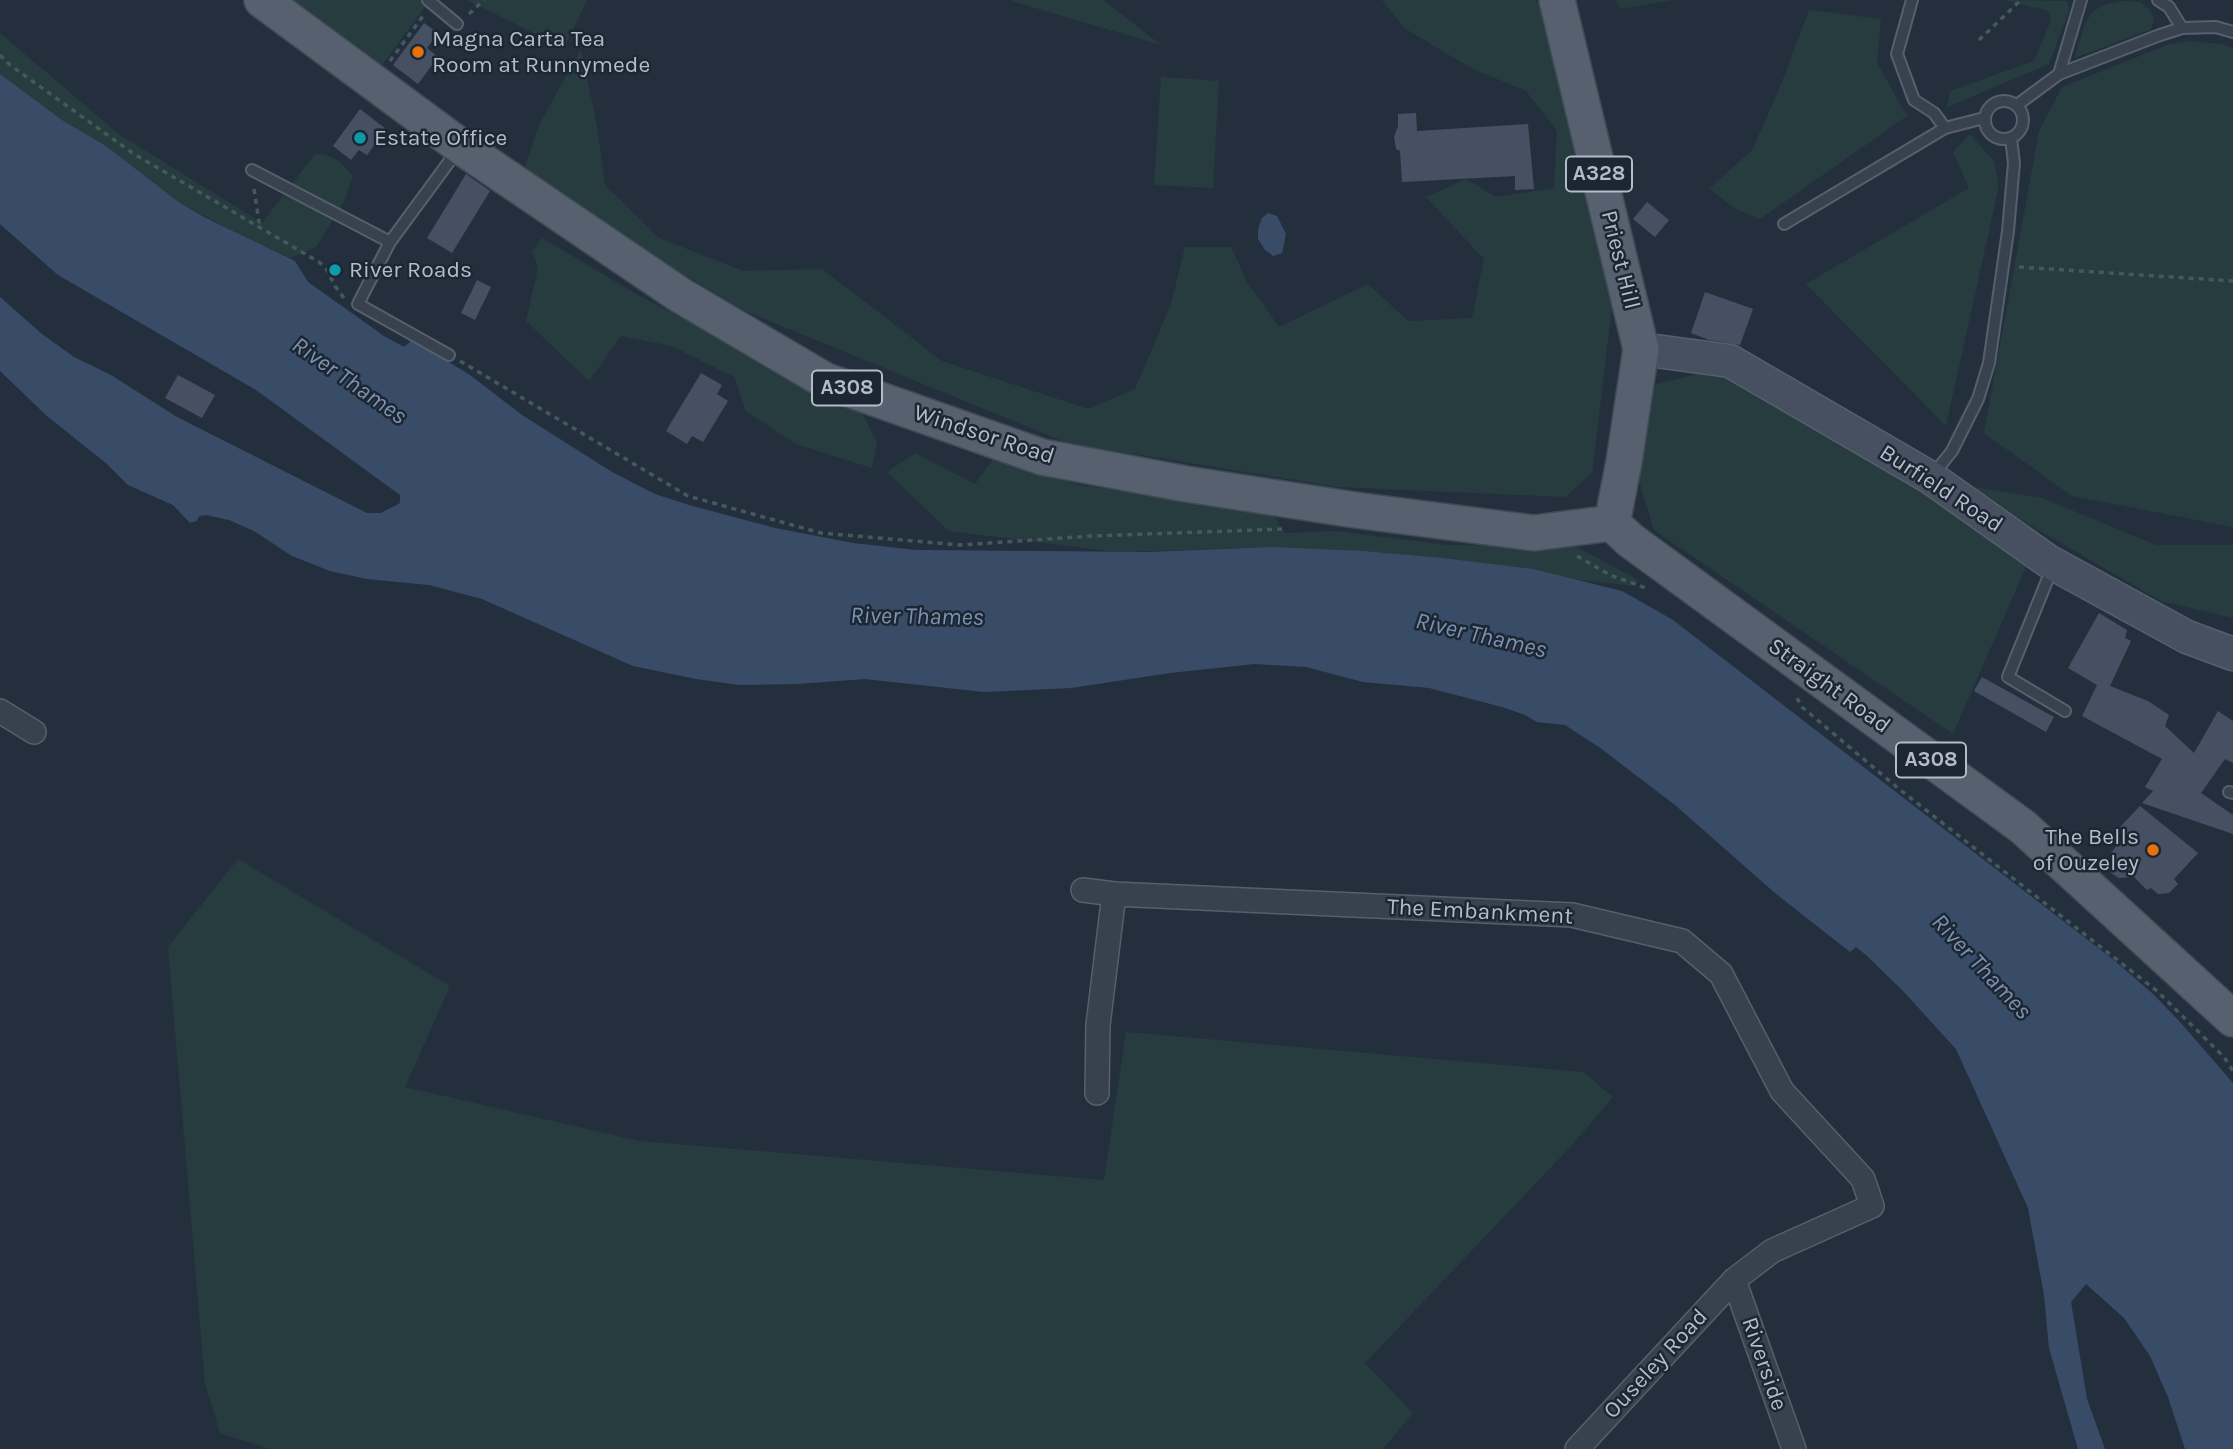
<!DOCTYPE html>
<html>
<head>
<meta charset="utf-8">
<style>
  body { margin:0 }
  canvas { display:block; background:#242f3e }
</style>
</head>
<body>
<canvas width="2233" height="1449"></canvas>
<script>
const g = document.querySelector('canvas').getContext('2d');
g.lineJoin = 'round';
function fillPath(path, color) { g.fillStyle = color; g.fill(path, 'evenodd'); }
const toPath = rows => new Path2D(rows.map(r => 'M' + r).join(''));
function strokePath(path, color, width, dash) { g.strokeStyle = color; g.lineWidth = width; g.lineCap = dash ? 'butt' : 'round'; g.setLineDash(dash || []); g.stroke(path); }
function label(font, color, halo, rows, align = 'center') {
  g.font = font + ' Karla,sans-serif'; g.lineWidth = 5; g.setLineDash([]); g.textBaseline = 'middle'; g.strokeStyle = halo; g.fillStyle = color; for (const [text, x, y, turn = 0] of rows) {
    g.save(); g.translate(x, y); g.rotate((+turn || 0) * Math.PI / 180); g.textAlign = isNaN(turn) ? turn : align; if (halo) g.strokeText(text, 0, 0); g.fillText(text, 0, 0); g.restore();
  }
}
const green = toPath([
  [279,0,430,0,377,72],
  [467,0,587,0,564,48],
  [1012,0,1103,0,1161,45,1015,2],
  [1382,0,1535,0,1539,4,1563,87,1612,307,1592,473,1565,497,1338,487,1067,443,743,310,522,176,539,125,581,49,597,126,605,185,659,238,743,271,822,269,942,361,1088,409,1135,389,1171,304,1185,247,1231,247,1247,282,1279,327,1368,284,1408,321,1472,318,1484,259,1426,197,1466,179,1496,197,1554,188,1557,131,1526,91,1471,68,1404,28],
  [1615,0,1672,0,1621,9],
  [2004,0,2067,1,2069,10,2049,64,1947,107,1950,91,2034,61,2051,20,2048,11],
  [2123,1,2140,2,2151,11,2154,20,2150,30,2074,58,2086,21,2093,12,2103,5],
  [1809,10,1881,19,1877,63,1907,116,1760,219,1734,208,1709,189,1752,150,1780,87],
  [0,33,120,135,262,223,315,154,324,154,339,161,353,176,345,200,316,247,290,258,247,238,180,203,106,146,62,120,0,74],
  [2190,41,2221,44,2233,48,2233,527,2072,496,1984,433,2039,131,2062,87,2167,45],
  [1161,77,1219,81,1213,188,1154,185],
  [1970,134,1994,161,1999,185,1946,426,1806,284,1969,188,1953,152],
  [542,238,638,295,862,413,877,443,872,468,796,444,746,411,734,377,672,346,621,336,589,381,526,321,538,268,532,252],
  [1713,370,1904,478,2026,567,1953,734,1654,530,1633,461,1649,386],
  [915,453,975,484,994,458,1078,485,1270,510,1285,533,1336,531,1448,545,1577,547,1638,580,1636,586,1272,547,1118,552,949,531,887,472],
  [1961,485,2042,498,2156,545,2233,545,2233,618,2161,601],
  [238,859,450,986,405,1087,639,1141,1104,1180,1126,1032,1583,1072,1613,1097,1571,1146,1365,1363,1413,1413,1383,1449,270,1449,220,1433,205,1384,168,947]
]);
const water = toPath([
  [0,74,62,120,106,146,180,203,206,218,295,261,308,282,384,336,404,347,411,341,424,347,470,375,522,415,612,472,655,494,689,505,775,528,853,543,916,550,1149,552,1272,547,1363,551,1442,558,1533,569,1622,591,1673,620,2115,961,2153,994,2180,1022,2233,1083,2233,1449,2185,1449,2168,1397,2150,1356,2124,1318,2086,1284,2071,1302,2087,1399,2105,1449,2078,1449,2049,1348,2044,1295,2028,1208,1956,1049,1905,993,1866,955,1856,947,1850,952,1775,893,1675,805,1599,747,1565,725,1537,722,1525,715,1502,707,1429,688,1363,682,1306,667,1254,664,1170,673,1071,688,984,692,865,679,797,684,739,685,696,679,633,666,482,599,429,585,367,579,330,571,292,556,254,531,229,520,206,515,199,516,197,521,190,523,173,505,128,485,107,464,47,416,0,371,0,297,42,334,74,357,111,375,177,417,367,513,381,513,400,503,400,495,256,390,58,275,0,224],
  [1268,213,1277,216,1286,234,1282,253,1273,256,1265,250,1258,239,1258,229,1262,218]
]);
const building = toPath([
  [424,23,438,33,427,48,438,57,418,84,393,65],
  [360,109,386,129,367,155,359,150,351,160,333,146],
  [1416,113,1417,131,1528,124,1534,189,1515,190,1515,176,1402,182,1400,151,1396,149,1394,137,1398,126,1398,114],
  [466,174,490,191,452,253,427,238],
  [1647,202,1669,220,1655,237,1633,219],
  [477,280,491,287,475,320,461,313],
  [1705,292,1753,309,1740,345,1709,340,1691,333],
  [701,373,722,385,717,394,728,401,703,442,692,436,687,444,666,431],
  [178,375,215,395,202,418,165,398],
  [2099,613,2127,630,2125,638,2131,641,2110,686,2148,701,2169,715,2165,726,2194,753,2218,711,2233,721,2233,763,2225,759,2201,793,2233,815,2233,834,2142,803,2153,791,2145,787,2162,759,2082,716,2097,685,2068,668],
  [1982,677,2054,717,2046,732,1974,691],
  [2140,806,2198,853,2174,879,2178,884,2169,893,2158,894,2151,888,2147,890,2134,877,2119,878,2111,873,2109,867,2114,858,2110,854,2126,834,2120,827]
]);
const path = toPath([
  [469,14,484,0],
  [1979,40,2021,0],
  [0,55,10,65,134,154,319,262,327,270,335,286,344,298],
  [390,61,423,16],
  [254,189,260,228],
  [2019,267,2233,281],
  [460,361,688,496,821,533,960,545,1092,536,1284,529],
  [1577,556,1610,575,1646,588],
  [1797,698,1802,707,1899,789,2157,991,2224,1057,2233,1071]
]);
const service = toPath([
  [428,0,457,24],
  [1912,0,1897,54,1914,100,1934,113,1945,128,1984,118],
  [2158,0,2169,7,2182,28],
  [2059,74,2081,0],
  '1985 120a19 19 0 1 1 38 0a19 19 0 1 1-38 0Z',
  [2017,105,2059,74,2160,35,2182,28,2216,27,2233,32],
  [252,170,390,242],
  [1784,224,1945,128],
  [449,355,358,304,390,242,457,151],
  [1932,476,1952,451,1978,399,1989,363,2008,231,2014,163,2011,138],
  [2053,566,2008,677,2065,711],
  [2229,792,2233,793]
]);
const minor = toPath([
  [0,711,34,732],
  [1083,890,1114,894],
  [1097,1093,1098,1025,1114,894,1572,915,1682,941,1721,974,1782,1091,1863,1179,1872,1206,1772,1251,1734,1280,1577,1449],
  [1734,1280,1794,1449]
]);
const secondary = toPath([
  [1641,349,1730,361,1931,478,2048,561,2187,637,2233,654]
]);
const primary = toPath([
  [262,0,460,146,680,295,826,381,1042,457,1186,484,1355,510,1534,533,1612,523],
  [1557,0,1641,349,1624,462,1612,523],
  [1612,523,1630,540,2023,827,2233,1019]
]);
const markers = [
  [418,52,7,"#e8710a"],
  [360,138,7,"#0f9aa8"],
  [335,270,7,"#0f9aa8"],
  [2153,850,7,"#e8710a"]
];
const shields = [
  [1599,174,66],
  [847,388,70],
  [1931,760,70]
];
const shieldNames = [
  ["A328",1599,174],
  ["A308",847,388],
  ["A308",1931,760]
];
const poiNames = [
  ["Magna Carta Tea",432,39],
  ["Room at Runnymede",432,65],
  ["Estate Office",374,138],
  ["River Roads",349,270],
  ["The Bells",2139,837,"right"],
  ["of Ouzeley",2139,863,"right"]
];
const streetNames = [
  ["Priest Hill",1620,260,76],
  ["Windsor Road",984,435,18],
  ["Burfield Road",1941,489,33],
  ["Straight Road",1829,686,36],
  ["The Embankment",1480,912,3],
  ["Ouseley Road",1656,1364,-47],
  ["Riverside",1764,1364,71]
];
const waterNames = [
  ["River Thames",349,381,35],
  ["River Thames",917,617,1],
  ["River Thames",1481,636,13],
  ["River Thames",1981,967,47]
];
fillPath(green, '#263c3f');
fillPath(water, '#394c67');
fillPath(building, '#455162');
strokePath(service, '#565f6c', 14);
strokePath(minor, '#565f6c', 26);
strokePath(secondary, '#565f6c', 35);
strokePath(primary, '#414a57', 38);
strokePath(path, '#44595c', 3.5, [5, 5]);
strokePath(service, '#38414e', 10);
strokePath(minor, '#38414e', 23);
strokePath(secondary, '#465061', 32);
strokePath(primary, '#56606e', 35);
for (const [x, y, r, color] of markers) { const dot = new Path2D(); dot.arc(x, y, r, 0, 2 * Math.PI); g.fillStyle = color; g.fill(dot); strokePath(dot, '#1d2633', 2.5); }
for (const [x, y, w] of shields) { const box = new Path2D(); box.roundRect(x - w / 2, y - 17.5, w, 35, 5); g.fillStyle = '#1d2633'; g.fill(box); strokePath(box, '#b4bcc9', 2); }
label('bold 21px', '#b4bcc9', null, shieldNames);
label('23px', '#b4bcc9', '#1d2633', poiNames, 'left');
label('23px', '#b4bcc9', '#1d2633', streetNames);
label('italic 24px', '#7c92b1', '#1d2633', waterNames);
</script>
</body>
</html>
